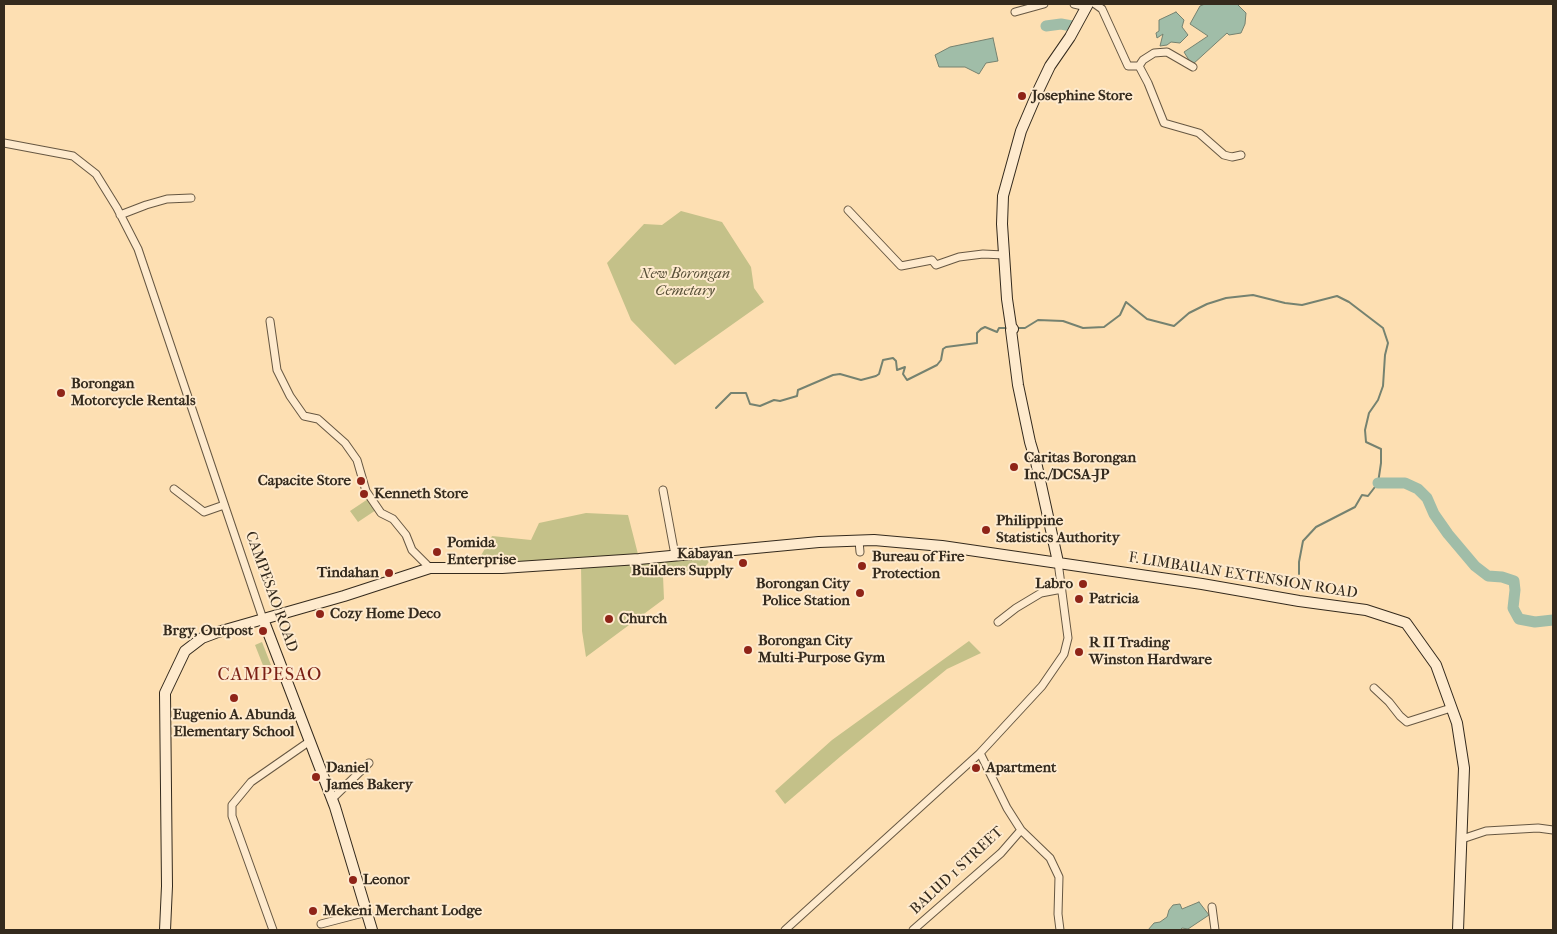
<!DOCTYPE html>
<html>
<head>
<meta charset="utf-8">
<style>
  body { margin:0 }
  #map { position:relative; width:1557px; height:934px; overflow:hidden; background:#fddfb2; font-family:"IM FELL French Canon",serif }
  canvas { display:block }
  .frame { position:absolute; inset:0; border:5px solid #342a1d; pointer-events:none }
</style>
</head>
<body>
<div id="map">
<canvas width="1557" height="934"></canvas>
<div class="frame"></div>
</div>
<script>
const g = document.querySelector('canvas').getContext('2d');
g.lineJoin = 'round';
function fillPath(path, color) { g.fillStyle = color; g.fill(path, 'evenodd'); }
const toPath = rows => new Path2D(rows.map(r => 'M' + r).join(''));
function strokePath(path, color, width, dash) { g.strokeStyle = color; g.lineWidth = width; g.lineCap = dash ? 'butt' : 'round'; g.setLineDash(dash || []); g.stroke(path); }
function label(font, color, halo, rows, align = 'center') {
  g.font = font + ' "IM FELL French Canon",serif'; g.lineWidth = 4; g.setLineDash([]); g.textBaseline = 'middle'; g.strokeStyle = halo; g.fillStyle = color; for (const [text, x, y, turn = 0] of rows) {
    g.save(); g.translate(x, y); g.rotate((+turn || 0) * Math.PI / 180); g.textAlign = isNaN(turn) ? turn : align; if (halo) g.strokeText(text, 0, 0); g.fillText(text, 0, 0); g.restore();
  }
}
const green = toPath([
  [681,211,722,222,751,267,754,288,764,302,675,365,631,320,607,263,644,224,662,225],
  [368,499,376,510,358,522,350,511],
  [586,513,628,515,639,558,474,568,492,536,531,540,539,523],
  [714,555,705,567,663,576,664,599,586,657,582,631,581,565],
  [969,641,981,653,947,669,841,756,785,804,775,791,832,740],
  [262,642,271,665,264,668,255,645]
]);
const water = toPath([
  [1205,4,1237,4,1246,13,1245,24,1241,33,1229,35,1227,33,1192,65,1184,52,1208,36,1190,24,1200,6,1205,4],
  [1176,12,1184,20,1182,27,1188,35,1180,43,1171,42,1167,45,1160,46,1163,34,1157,38,1156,33,1159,31,1159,20,1176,12],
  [993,38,998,61,986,63,979,74,965,67,939,67,935,55,950,47,993,38],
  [1199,902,1209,915,1188,929,1182,928,1180,930,1148,930,1154,923,1160,922,1167,917,1169,910,1173,905,1180,904,1182,909,1199,902]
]);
const stream = toPath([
  [1017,328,1025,328,1038,320,1063,321,1083,328,1104,327,1120,315,1126,302,1147,319,1174,326,1189,313,1207,304,1226,298,1253,295,1285,303,1302,305,1337,296,1349,302,1383,328,1388,343,1385,355,1383,386,1378,400,1369,413,1365,430,1366,442,1381,449,1381,463,1378,483,1368,496,1362,495,1355,507,1316,527,1303,541,1299,562,1299,574],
  [716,408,731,393,746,393,750,404,760,406,774,400,780,401,797,396,798,390,833,375,840,374,861,380,876,376,879,374,883,360,893,358,896,361,897,370,905,367,903,374,907,380,937,365,941,360,943,349,946,347,977,343,977,333,981,329,985,327,997,332,999,328,1008,328]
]);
const river = toPath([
  [1046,26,1061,24,1072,26],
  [1378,483,1405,483,1418,489,1427,498,1434,514,1448,534,1475,566,1488,576,1502,577,1514,581,1515,590,1513,608,1519,619,1535,622,1553,620]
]);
const street = toPath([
  [1074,4,1087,7],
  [1095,4,1102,9,1128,66,1139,66,1143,60,1154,53,1167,52,1193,67],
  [1015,12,1044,4],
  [1139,66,1148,83,1164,123,1199,133,1224,155,1232,157,1241,155],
  [4,143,73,156,96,174,117,208,138,249,263,619],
  [848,210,901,266,932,260,936,265,959,257,983,254,1004,255],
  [120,215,146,205,167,199,191,198],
  [270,321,277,370,290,396,304,416,318,419,345,443,357,460,366,491,381,513,393,519,406,535,412,550,430,568],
  [174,489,204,512,224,505],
  [663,490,675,555],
  [859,541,860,552],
  [998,622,1016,608,1041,593,1062,589],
  [1374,688,1389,702,1400,716,1407,722,1451,708],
  [332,799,369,763],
  [1021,830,1050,858,1059,877,1058,914,1060,930],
  [1462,839,1486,831,1538,828,1553,830],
  [1212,907,1215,930],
  [321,924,367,912],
  [273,930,232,816,232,805,251,782,310,741],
  [785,930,980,753,1042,686,1064,654,1068,638,1058,562],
  [913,930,1001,853,1021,830,1007,808,980,753]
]);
const secondary = toPath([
  [1058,562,1036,462,1030,442,1018,385,1011,330,1013,329,1011,326,1007,299,1002,224,1003,196,1021,131,1039,89,1050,66,1070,37,1088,4],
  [263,619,335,807,372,930],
  [165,930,167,886,165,693,185,651,202,638,218,632,344,596,430,568,502,568,639,559,819,542,874,540,942,546,1202,584,1299,601,1366,610,1406,623,1436,665,1457,723,1464,768,1458,930]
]);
const markers = [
  [1022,96,5,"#8f2418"],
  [61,393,5,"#8f2418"],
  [1014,467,5,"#8f2418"],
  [361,481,5,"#8f2418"],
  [364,494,5,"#8f2418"],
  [986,530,5,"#8f2418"],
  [437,552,5,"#8f2418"],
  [743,563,5,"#8f2418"],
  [862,566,5,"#8f2418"],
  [389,573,5,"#8f2418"],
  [1083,584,5,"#8f2418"],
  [860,593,5,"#8f2418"],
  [1079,599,5,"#8f2418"],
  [320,614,5,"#8f2418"],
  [609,619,5,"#8f2418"],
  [263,631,5,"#8f2418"],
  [748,650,5,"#8f2418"],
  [1079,652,5,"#8f2418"],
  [234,698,5,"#8f2418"],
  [976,768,5,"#8f2418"],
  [316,777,5,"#8f2418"],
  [353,880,5,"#8f2418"],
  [313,911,5,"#8f2418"]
];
const poiNames = [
  ["Josephine Store",1032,96],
  ["Borongan",71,384],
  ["Motorcycle Rentals",71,401],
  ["Caritas Borongan",1024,458],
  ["Inc./DCSA-JP",1024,475],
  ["Capacite Store",351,481,"right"],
  ["Kenneth Store",374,494],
  ["Philippine",996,521],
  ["Statistics Authority",996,538],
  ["Pomida",447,543],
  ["Enterprise",447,560],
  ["Kabayan",733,554,"right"],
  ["Builders Supply",733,571,"right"],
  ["Bureau of Fire",872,557],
  ["Protection",872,574],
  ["Tindahan",379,573,"right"],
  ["Borongan City",850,584,"right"],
  ["Police Station",850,601,"right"],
  ["Labro",1073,584,"right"],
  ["Patricia",1089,599],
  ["Cozy Home Deco",330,614],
  ["Church",619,619],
  ["Brgy, Outpost",253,631,"right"],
  ["Borongan City",758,641],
  ["Multi-Purpose Gym",758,658],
  ["R II Trading",1089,643],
  ["Winston Hardware",1089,660],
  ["Eugenio A. Abunda",234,715,"center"],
  ["Elementary School",234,732,"center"],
  ["Daniel",326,768],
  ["James Bakery",326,785],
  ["Apartment",986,768],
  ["Leonor",363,880],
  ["Mekeni Merchant Lodge",323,911]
];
const parkNames = [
  ["New Borongan",685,274],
  ["Cemetary",685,291]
];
const streetNames = [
  ["F. LIMBAUAN EXTENSION ROAD",1243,576,9],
  ["CAMPESAO ROAD",271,592,70],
  ["BALUD 1 STREET",957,871,-43]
];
const quarterNames = [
  ["CAMPESAO",270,676]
];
fillPath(green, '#c4c189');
fillPath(water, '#a0bda8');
strokePath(water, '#758270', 1);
strokePath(stream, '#758270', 2);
strokePath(river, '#a0bda8', 11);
strokePath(street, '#665742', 9);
strokePath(secondary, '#342a1d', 12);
strokePath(street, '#feeacd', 7);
strokePath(secondary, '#feeacd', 10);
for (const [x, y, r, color] of markers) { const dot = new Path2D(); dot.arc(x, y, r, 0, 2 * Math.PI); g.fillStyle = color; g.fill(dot); strokePath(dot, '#feeacd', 2); }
label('bold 15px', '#342a1d', '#feeacd', poiNames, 'left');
label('italic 15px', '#585038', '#feeacd', parkNames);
label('15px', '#342a1d', '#feeacd', streetNames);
g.letterSpacing = '1px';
label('18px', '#7a1f14', '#feeacd', quarterNames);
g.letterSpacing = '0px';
</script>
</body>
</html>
